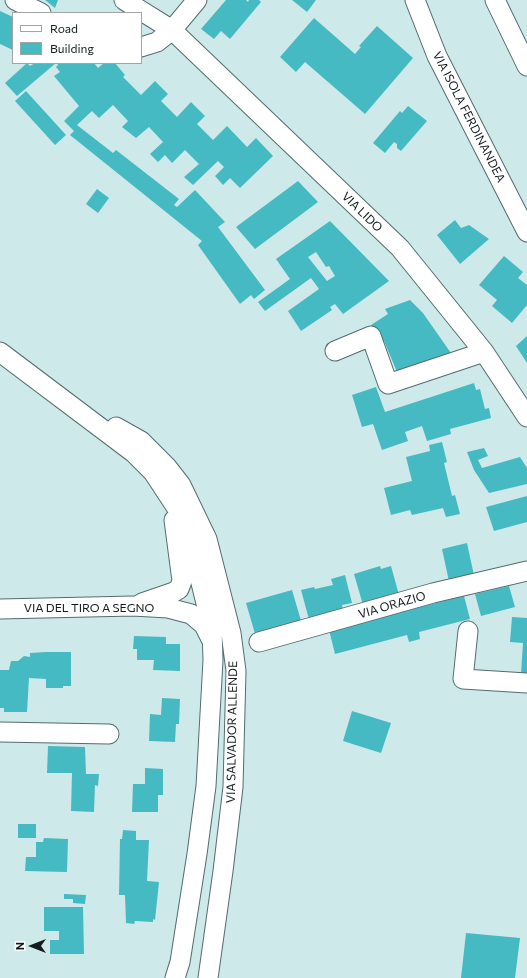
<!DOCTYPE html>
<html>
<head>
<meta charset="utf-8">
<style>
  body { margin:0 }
  #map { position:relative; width:527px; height:978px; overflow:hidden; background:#cde9ea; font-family:Commissioner,sans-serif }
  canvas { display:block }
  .legend { position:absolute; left:12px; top:12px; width:130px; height:52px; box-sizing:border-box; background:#fff; border:1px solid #a1a5a5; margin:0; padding:5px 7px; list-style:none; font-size:12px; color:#131d1e }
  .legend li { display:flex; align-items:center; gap:8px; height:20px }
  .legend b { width:20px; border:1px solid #a1a5a5 }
  .north { position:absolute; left:12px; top:926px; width:40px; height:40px; -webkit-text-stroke:3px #fff; paint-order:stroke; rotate:270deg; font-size:11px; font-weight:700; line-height:16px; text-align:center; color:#131d1e }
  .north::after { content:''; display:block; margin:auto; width:14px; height:18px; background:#131d1e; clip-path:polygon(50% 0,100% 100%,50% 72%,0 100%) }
</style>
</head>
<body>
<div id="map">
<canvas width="527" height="978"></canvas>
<ul class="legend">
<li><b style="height:5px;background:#fff"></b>Road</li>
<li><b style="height:11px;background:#46bac2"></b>Building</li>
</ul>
<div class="north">N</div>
</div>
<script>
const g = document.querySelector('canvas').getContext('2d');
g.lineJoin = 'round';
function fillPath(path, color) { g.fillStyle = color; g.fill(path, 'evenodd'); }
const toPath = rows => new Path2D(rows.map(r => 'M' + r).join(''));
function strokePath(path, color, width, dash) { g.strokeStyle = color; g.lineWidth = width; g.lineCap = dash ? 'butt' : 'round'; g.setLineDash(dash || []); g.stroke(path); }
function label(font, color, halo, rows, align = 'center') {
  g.font = font + ' Commissioner,sans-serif'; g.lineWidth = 3.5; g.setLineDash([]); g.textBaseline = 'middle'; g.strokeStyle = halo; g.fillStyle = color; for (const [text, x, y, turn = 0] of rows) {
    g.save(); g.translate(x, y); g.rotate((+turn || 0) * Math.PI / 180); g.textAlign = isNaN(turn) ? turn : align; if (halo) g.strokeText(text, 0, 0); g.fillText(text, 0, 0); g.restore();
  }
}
const building = toPath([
  [45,0,58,0,55,8],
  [226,0,246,0,248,2,249,0,259,0,261,2,230,39,221,31,214,39,201,29],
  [292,0,316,0,307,12],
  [0,11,13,17,13,50,0,44],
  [314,18,355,54,361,47,359,46,377,26,413,58,365,114,305,62,296,72,280,57],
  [27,63,30,66,35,63,56,63,17,96,5,83],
  [57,63,94,63,98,68,104,63,115,63,125,75,123,77,141,95,155,81,168,94,161,101,177,117,191,102,205,116,197,124,213,140,227,126,247,147,256,138,273,156,240,188,230,178,223,185,215,176,224,167,218,161,193,185,184,177,199,164,185,150,172,163,165,155,158,162,150,154,163,142,149,127,136,138,122,127,128,121,113,105,99,118,92,111,77,125,113,153,116,150,179,199,174,205,177,207,195,190,225,222,218,227,265,290,254,299,251,295,240,304,198,245,202,241,70,135,74,131,64,121,79,106,54,76,60,72,56,67,58,65],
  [26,91,66,135,55,145,15,101],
  [408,106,427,121,401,151,397,148,397,144,394,142,385,153,373,143,400,111,402,113],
  [298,181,318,202,255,249,236,227],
  [97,189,109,198,98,213,86,204],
  [455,220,461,228,469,225,489,239,460,264,437,235],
  [330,221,389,281,343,314,335,304,330,307,332,310,301,331,288,311,319,289,311,278,265,311,258,302,290,279,276,259],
  [316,252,326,267,329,266,335,276,327,281,308,257],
  [504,256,523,272,518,278,527,285,527,305,512,323,492,306,497,300,479,285],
  [410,300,423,313,453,356,400,379,384,341,382,342,371,325,388,314,385,309],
  [527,336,527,363,516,346],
  [474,383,476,390,480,389,485,409,489,408,491,418,450,429,451,434,427,441,422,426,405,432,408,441,382,450,373,424,362,427,352,395,376,387,385,412],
  [442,442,447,462,444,463,452,496,455,495,460,514,446,517,443,508,412,515,410,510,391,515,384,488,412,481,406,457,430,451,429,445],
  [484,448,488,456,478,460,482,468,520,457,527,468,527,484,489,493,474,470,467,452],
  [527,496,527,522,494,531,486,507],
  [467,543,475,580,450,586,442,549],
  [380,566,381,569,391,566,399,595,363,605,354,574],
  [345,575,352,603,342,605,344,614,310,623,301,590,314,587,315,589,333,585,331,579],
  [509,586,515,607,481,616,475,594],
  [292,590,302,624,256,637,246,603],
  [464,596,470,619,419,632,420,639,409,642,407,635,335,654,329,630],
  [512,617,527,618,527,674,521,674,523,643,510,642],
  [134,636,166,637,166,644,180,644,180,671,153,670,154,660,137,660,137,649,133,649],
  [46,652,71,652,71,686,63,686,63,688,46,688,46,679,29,678,27,712,4,712,4,708,0,708,0,670,9,670,11,661,18,661,24,656,30,657,30,653],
  [162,698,180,699,179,724,176,724,175,742,149,741,150,714,161,715],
  [352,711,391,723,381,753,343,741],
  [48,746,85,747,86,774,99,774,98,786,95,785,94,812,71,811,72,773,47,773],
  [145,768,163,769,163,795,158,795,158,812,132,812,133,784,145,784],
  [18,824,36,824,36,838,18,838],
  [123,830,136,831,136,840,149,840,147,881,159,882,155,920,153,919,153,922,135,921,134,924,126,923,125,895,119,895,120,839,122,839],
  [44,838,68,839,67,872,25,871,26,857,36,857,36,842,43,842],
  [64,894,86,895,85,904,73,903,73,899,64,899],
  [44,907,83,907,84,954,50,954,50,940,59,940,59,931,44,931],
  [466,933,520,938,515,978,461,978]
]);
const minor = toPath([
  [15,0,41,13],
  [124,0,172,30,400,248,484,352,527,417],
  [415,0,437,56,527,232],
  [495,0,527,66],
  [141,47,157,42,172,30,197,0],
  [335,351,371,336,388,384,484,352],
  [0,352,134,453,153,472,180,513,191,542,212,628,213,660,206,786,197,854,180,962,175,978],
  [116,427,141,441,167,467,181,485,207,539,231,633,236,671,233,787,223,871,208,978],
  [142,603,174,592,179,589,182,581,174,520],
  [0,609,133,606,168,608,191,614,204,625,211,639],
  [468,631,463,679,527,683],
  [259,642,433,593,527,571],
  [0,732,109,734]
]);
const streetNames = [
  ["VIA ISOLA FERDINANDEA",469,117,63],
  ["VIA LIDO",362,212,44],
  ["VIA ORAZIO",392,605,-16],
  ["VIA DEL TIRO A SEGNO",89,608],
  ["VIA SALVADOR ALLENDE",232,732,-89]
];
fillPath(building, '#46bac2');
strokePath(minor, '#546c6e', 21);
strokePath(minor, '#fff', 19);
label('12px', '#131d1e', '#fff', streetNames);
</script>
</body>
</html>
